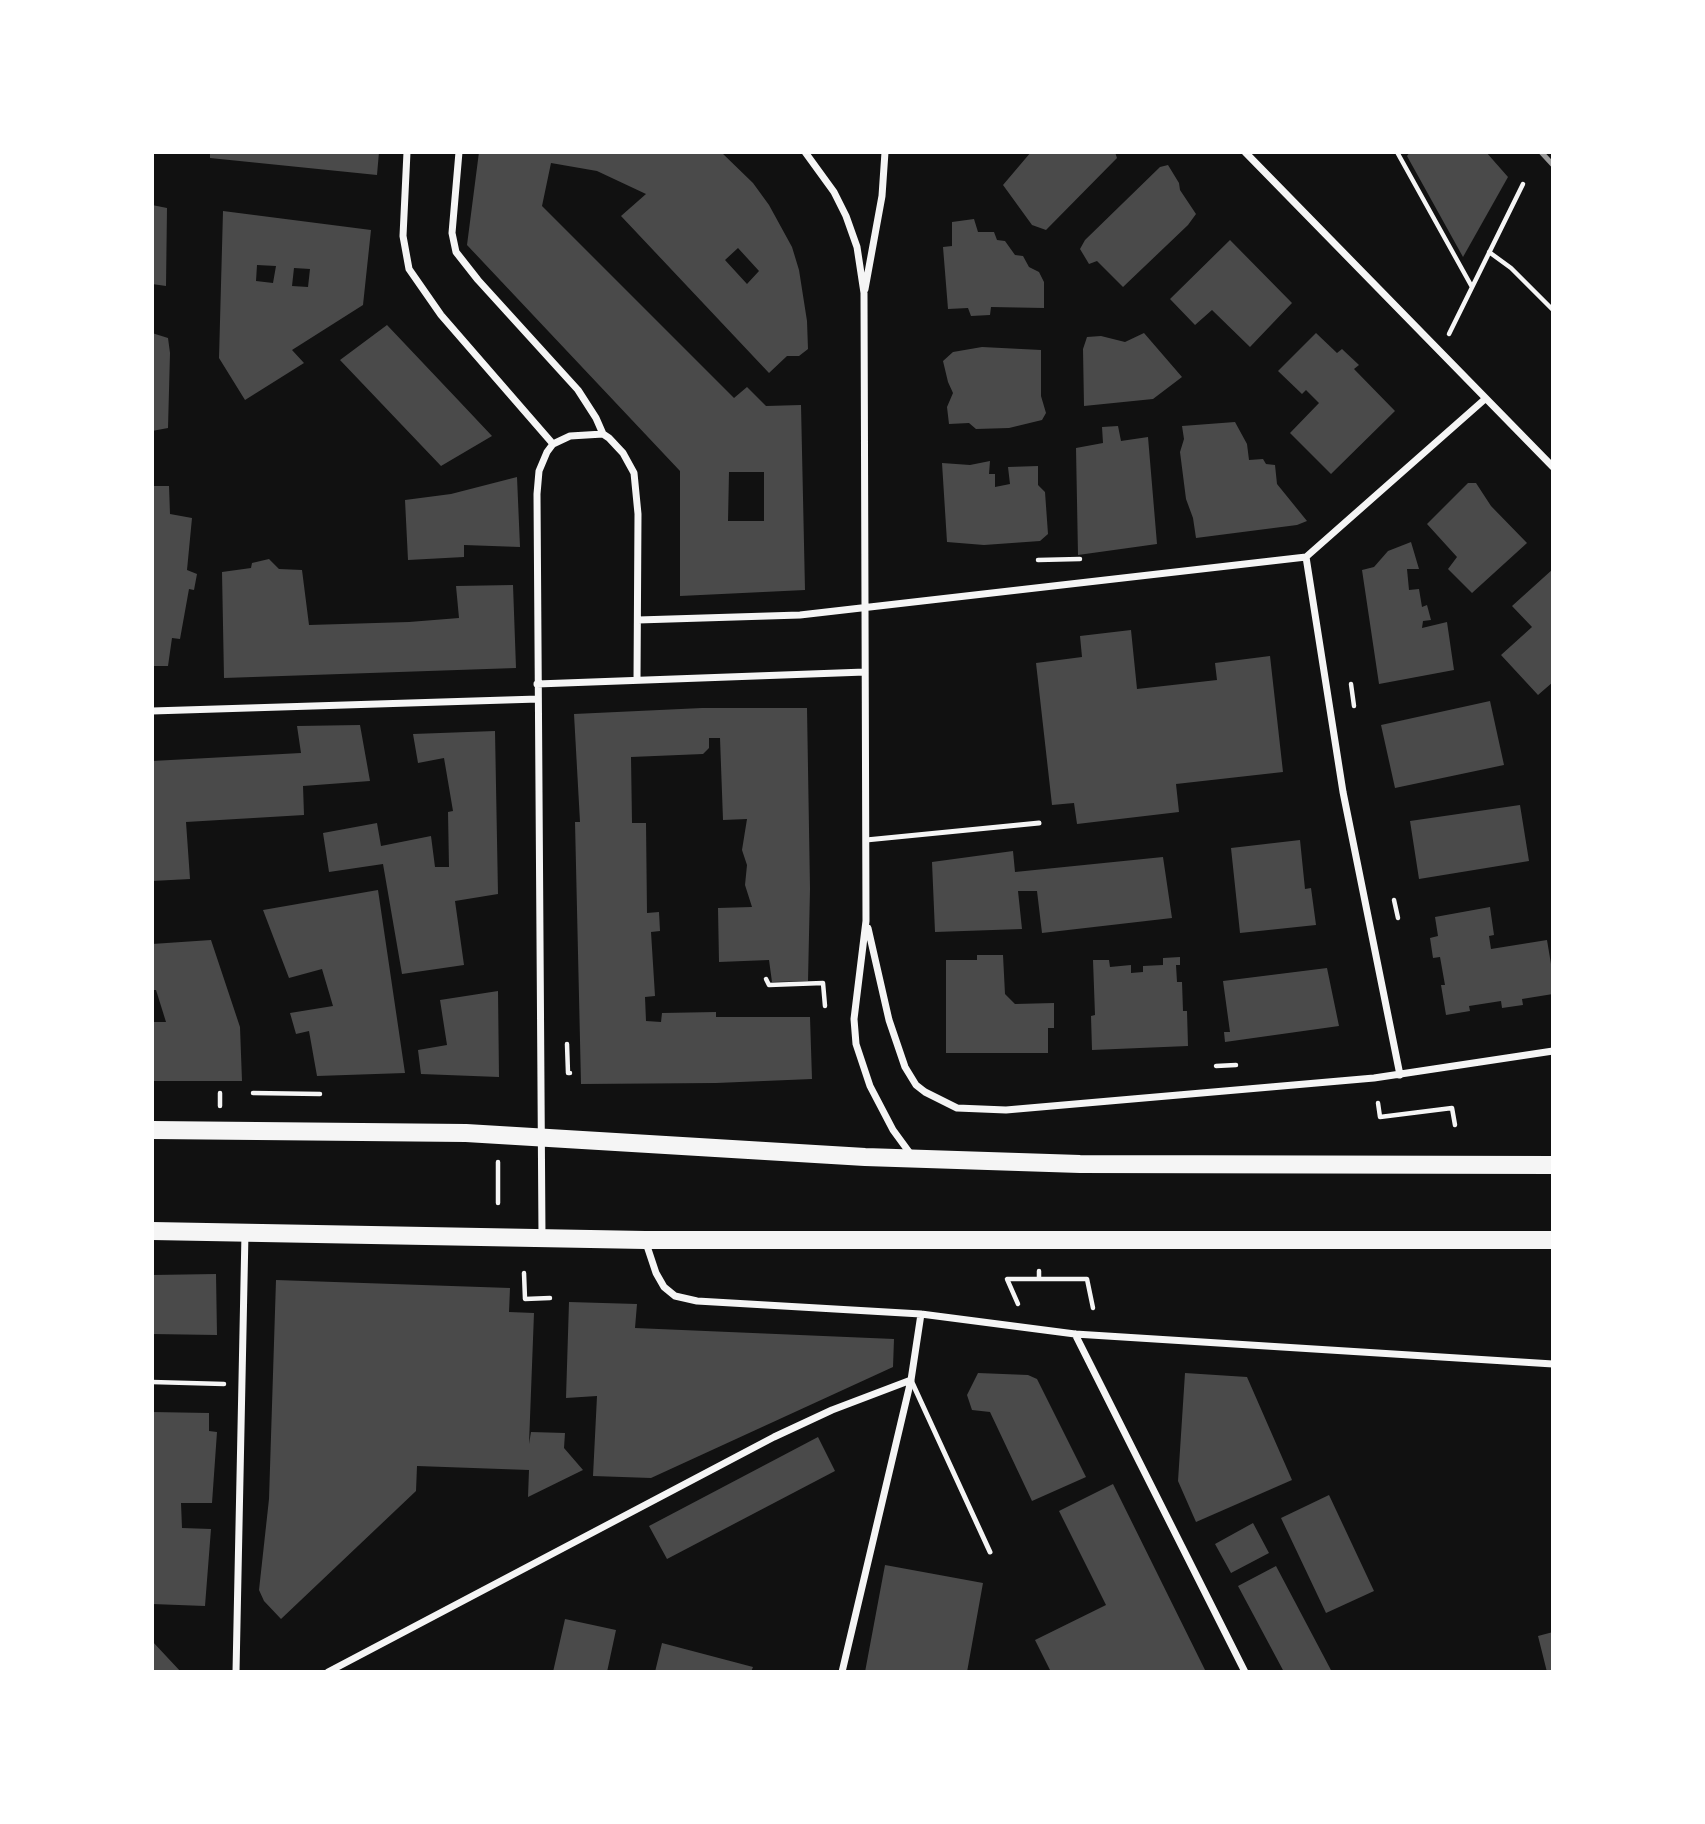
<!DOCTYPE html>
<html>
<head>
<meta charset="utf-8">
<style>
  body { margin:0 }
  #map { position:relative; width:1705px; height:1824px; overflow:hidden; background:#111; font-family:Inter,sans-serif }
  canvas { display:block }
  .frame { position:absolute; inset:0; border:154px solid #fff; pointer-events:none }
</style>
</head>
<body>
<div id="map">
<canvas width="1705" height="1824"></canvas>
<div class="frame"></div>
</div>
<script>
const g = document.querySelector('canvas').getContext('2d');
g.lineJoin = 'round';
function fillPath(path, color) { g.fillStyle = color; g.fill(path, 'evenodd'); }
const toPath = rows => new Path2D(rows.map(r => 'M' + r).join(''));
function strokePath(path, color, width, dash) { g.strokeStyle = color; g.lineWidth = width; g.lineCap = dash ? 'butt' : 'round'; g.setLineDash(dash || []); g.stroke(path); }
const building = toPath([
  [210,152,379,152,377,175,210,158],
  [479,152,721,152,753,183,769,205,792,247,799,270,807,321,808,349,799,356,787,356,769,373,621,216,646,194,597,171,551,163,542,206,734,398,747,387,766,406,801,405,805,590,680,596,680,471,467,245],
  [738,248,759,271,747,284,725,260],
  [729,472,764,472,764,521,728,521],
  [1031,152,1115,152,1117,158,1046,230,1032,225,1003,185],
  [1410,152,1486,152,1508,177,1463,257,1407,156],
  [1168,165,1179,183,1180,190,1196,214,1188,225,1123,287,1097,261,1089,264,1080,249,1085,240,1160,167],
  [152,205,167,208,166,286,152,284],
  [223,211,371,230,363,305,292,350,304,363,245,400,219,358],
  [257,265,276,266,273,283,256,281],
  [294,268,310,269,308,287,292,286],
  [974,219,978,232,994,232,997,240,1005,241,1015,255,1023,256,1029,267,1039,272,1044,282,1044,308,991,307,990,315,971,316,968,308,948,309,943,247,952,246,952,222],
  [1230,240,1292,303,1250,347,1212,310,1195,325,1170,299],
  [387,325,459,401,492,436,441,466,340,360],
  [152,333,168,338,170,353,168,428,152,431],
  [1144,333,1182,377,1153,399,1084,406,1083,349,1087,337,1101,336,1125,342],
  [1316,333,1337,353,1342,349,1359,365,1354,369,1395,411,1331,474,1290,433,1319,403,1306,390,1302,394,1278,371],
  [982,347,1041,350,1041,396,1046,413,1042,420,1009,428,976,429,969,423,949,424,947,407,953,393,948,382,943,361,953,352],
  [1235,422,1247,444,1249,460,1263,459,1266,464,1275,465,1277,484,1307,521,1297,525,1196,538,1193,518,1186,499,1180,452,1184,439,1182,426],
  [1118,426,1121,441,1148,437,1157,544,1078,555,1076,448,1103,443,1102,427],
  [990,461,989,474,995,474,995,487,1010,484,1008,467,1038,466,1038,485,1045,492,1048,534,1040,541,984,545,947,542,942,463,970,465],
  [517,477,520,547,464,545,464,557,408,560,405,500,451,494],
  [1468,483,1476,483,1491,506,1527,543,1472,593,1448,569,1457,557,1427,524],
  [152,486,169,486,170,514,192,518,187,570,197,574,194,590,189,589,180,639,172,638,168,666,152,666],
  [1411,542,1419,569,1407,569,1409,590,1419,589,1422,607,1427,605,1431,620,1423,621,1422,628,1447,622,1454,670,1379,684,1362,570,1374,567,1388,551],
  [269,559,279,569,302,570,309,625,409,622,459,618,456,586,513,585,516,668,224,678,222,572,251,568,252,563],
  [1553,569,1553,682,1538,695,1501,655,1532,627,1512,606],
  [1131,630,1137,689,1217,680,1215,663,1270,656,1283,772,1176,784,1179,812,1077,824,1074,803,1052,805,1036,663,1082,657,1080,636],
  [1490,701,1504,765,1395,788,1381,725],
  [702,708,807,708,810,889,808,981,772,982,769,960,719,962,718,908,752,907,745,885,747,865,742,850,747,819,723,820,720,738,709,738,709,748,703,754,631,757,632,823,646,823,647,913,659,912,660,931,651,932,655,996,645,997,646,1021,661,1022,662,1013,716,1012,716,1017,810,1017,812,1079,716,1083,581,1084,575,822,580,822,574,714],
  [360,725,370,781,303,786,304,815,186,822,190,879,152,881,152,761,301,753,297,726],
  [495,731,498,894,455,901,464,965,402,974,383,864,329,872,323,833,377,823,381,846,431,836,435,867,449,867,448,812,453,811,444,758,418,763,413,734],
  [1520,805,1529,861,1419,879,1410,821],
  [1300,840,1305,889,1311,888,1316,925,1240,933,1231,848],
  [1013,851,1015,872,1163,857,1172,918,1042,933,1037,891,1018,891,1022,929,935,932,932,862],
  [378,890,405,1073,317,1076,309,1031,296,1034,290,1013,333,1006,322,969,289,978,263,910],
  [1490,907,1494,935,1489,936,1491,949,1547,940,1553,976,1553,994,1522,999,1523,1005,1502,1008,1501,1001,1469,1006,1470,1011,1446,1015,1441,985,1445,985,1440,957,1433,958,1430,938,1438,936,1435,917],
  [211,940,240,1027,242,1081,152,1081,152,1022,166,1022,156,990,152,990,152,944],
  [977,955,1003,955,1005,994,1015,1004,1054,1003,1054,1028,1048,1028,1048,1053,946,1053,946,960,977,960],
  [1180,957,1180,965,1176,965,1177,982,1182,982,1183,1011,1187,1011,1188,1046,1092,1050,1091,1016,1095,1015,1093,960,1109,960,1110,967,1131,965,1131,973,1143,972,1143,966,1163,965,1163,958],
  [1327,968,1339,1026,1225,1042,1224,1032,1230,1032,1223,981],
  [498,991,499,1077,421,1074,418,1050,447,1045,440,1000],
  [216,1274,217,1335,152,1334,152,1275],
  [276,1280,510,1288,509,1312,534,1313,529,1444,531,1432,565,1433,564,1448,583,1470,528,1497,529,1470,417,1466,416,1491,281,1619,264,1601,259,1590,269,1499],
  [569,1302,637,1304,635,1328,894,1339,893,1367,651,1478,593,1476,597,1396,566,1398],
  [978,1373,1028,1375,1037,1379,1086,1477,1032,1501,990,1412,972,1410,967,1395],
  [1185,1373,1247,1377,1292,1480,1196,1522,1178,1481],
  [152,1412,209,1413,209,1431,217,1432,212,1503,181,1503,182,1528,211,1529,205,1606,152,1604],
  [818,1437,835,1471,667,1559,649,1526],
  [1113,1484,1206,1672,1051,1672,1035,1640,1106,1605,1059,1511],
  [1329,1495,1374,1591,1326,1613,1281,1518],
  [1253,1523,1269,1553,1231,1573,1215,1544],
  [885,1565,983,1583,967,1672,865,1672],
  [1276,1566,1332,1672,1284,1672,1238,1586],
  [565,1619,616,1630,607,1672,553,1672],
  [1553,1632,1553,1672,1547,1672,1538,1636],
  [152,1641,181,1672,152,1672],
  [662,1643,753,1667,751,1672,655,1672]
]);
const path = toPath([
  [1397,152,1472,287],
  [1489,252,1511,268,1553,310],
  [1449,334,1523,184],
  [1038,560,1080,559],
  [1351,684,1354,706],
  [1394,900,1398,918],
  [766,979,769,985,823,983,825,1006],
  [567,1044,568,1073,570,1073],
  [1216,1066,1236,1065],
  [253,1093,320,1094],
  [1378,1103,1380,1117,1452,1108,1455,1125],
  [220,1106,220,1093],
  [498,1203,498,1162],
  [1039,1271,1039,1279],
  [524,1273,525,1299,550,1298],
  [1018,1304,1007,1279,1087,1279,1093,1308],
  [152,1382,224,1384]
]);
const service = toPath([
  [866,840,1039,823],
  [911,1380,990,1552]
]);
const minor = toPath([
  [407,152,403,236,409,269,441,315,553,444],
  [459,152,452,233,456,252,478,280,578,390,596,418,603,434],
  [805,152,834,192,846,216,857,247,864,293,866,921,854,1019,856,1044,870,1086,893,1130,912,1156],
  [1245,152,1553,467],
  [865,289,882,196,885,152],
  [1306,557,1343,792,1400,1075],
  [638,620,800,615,1306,557,1485,399],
  [537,684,865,672],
  [152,711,538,699],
  [868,928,889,1020,905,1067,916,1085,925,1092,957,1108,1006,1110,1374,1078,1553,1051],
  [542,1236,537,494,539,471,547,452,553,444,570,436,603,434,609,438,623,453,634,473,638,514,637,680],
  [645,1240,656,1273,664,1287,675,1296,697,1301,921,1314,1075,1334,1553,1364],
  [1075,1334,1245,1672],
  [236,1672,245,1233],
  [328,1672,774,1437,832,1410,911,1380],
  [842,1672,911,1380,921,1314]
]);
const primary = toPath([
  [152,1130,466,1133,865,1157,1080,1164,1553,1165],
  [152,1231,645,1240,1553,1240]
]);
const rail = toPath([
  [1541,152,1553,165]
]);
fillPath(building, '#4a4a4a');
strokePath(path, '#f5f5f5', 4.5);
strokePath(service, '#f5f5f5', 5);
strokePath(minor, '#f5f5f5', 7);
strokePath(primary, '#f5f5f5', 18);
strokePath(rail, '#9a9a9a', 5);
</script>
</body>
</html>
